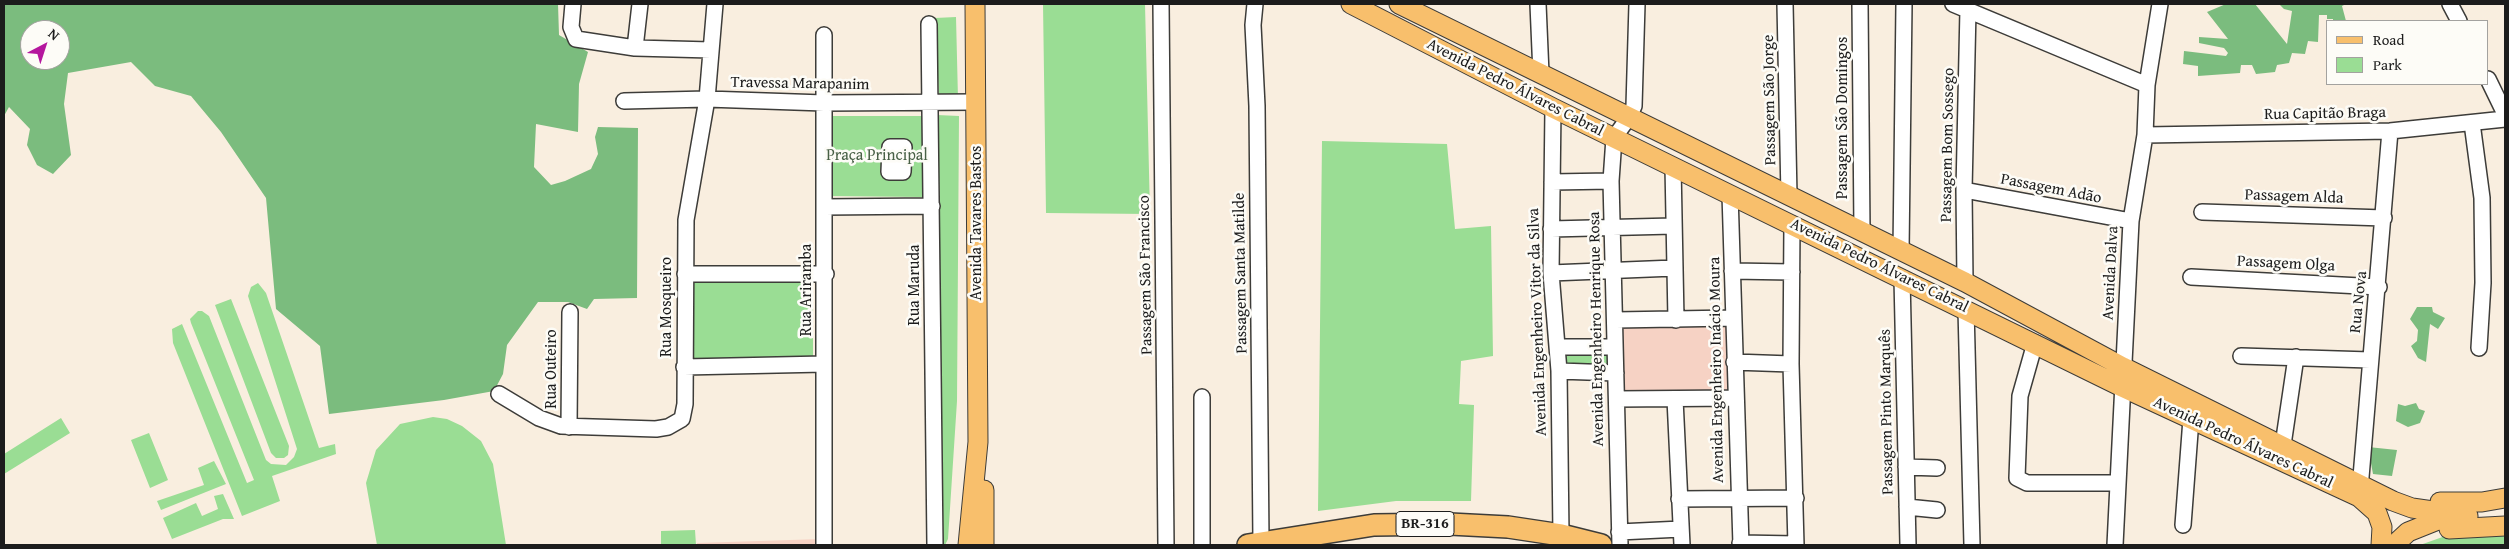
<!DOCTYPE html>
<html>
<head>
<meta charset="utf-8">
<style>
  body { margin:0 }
  #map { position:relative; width:2509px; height:549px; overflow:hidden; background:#f9eedf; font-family:"Gentium Book Plus",serif }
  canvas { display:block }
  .frame { position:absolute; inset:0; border:5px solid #1c1c1c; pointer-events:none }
  .legend { position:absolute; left:2326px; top:20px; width:162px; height:65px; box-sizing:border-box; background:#fdfcf7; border:1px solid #a3a29f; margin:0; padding:6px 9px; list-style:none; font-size:15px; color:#1c1c1c }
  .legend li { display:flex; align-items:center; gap:10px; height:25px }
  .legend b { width:25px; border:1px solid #a3a29f }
  .north { position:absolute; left:20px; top:20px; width:50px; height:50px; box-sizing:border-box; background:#fdfcf7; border:1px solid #a3a29f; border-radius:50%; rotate:40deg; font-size:14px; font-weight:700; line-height:20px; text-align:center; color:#1c1c1c }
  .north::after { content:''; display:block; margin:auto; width:18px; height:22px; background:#b5179e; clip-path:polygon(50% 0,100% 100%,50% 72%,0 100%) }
</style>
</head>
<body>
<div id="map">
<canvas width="2509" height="549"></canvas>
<div class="frame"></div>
<ul class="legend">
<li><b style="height:6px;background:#f8bf6c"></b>Road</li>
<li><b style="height:14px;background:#9add94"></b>Park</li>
</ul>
<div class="north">N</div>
</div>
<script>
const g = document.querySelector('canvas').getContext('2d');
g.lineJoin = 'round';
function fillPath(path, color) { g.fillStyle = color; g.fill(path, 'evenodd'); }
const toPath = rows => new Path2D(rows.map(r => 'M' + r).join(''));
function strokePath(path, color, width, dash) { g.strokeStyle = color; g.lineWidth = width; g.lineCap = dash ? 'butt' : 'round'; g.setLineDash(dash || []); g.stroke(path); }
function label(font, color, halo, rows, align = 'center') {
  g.font = font + ' "Gentium Book Plus",serif'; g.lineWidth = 5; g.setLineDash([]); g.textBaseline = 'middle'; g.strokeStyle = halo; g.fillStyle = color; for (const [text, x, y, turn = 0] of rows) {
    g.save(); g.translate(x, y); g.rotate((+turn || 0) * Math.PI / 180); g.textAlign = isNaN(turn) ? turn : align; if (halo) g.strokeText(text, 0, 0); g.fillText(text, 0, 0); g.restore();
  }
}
const built = toPath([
  [1729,322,1731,394,1623,395,1619,324],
  [821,539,821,545,697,545,697,543]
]);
const green = toPath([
  [1043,4,1145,4,1150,214,1046,213],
  [956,17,958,99,939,98,935,18],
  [937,115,959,116,957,401,948,539,945,545,937,545,940,206],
  [833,116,923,116,922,197,829,196],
  [1322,141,1447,144,1455,229,1491,226,1493,356,1461,361,1459,404,1474,405,1471,501,1396,501,1318,511],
  [813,278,813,356,689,361,692,279],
  [258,283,266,293,319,448,335,444,336,454,272,476,280,501,242,516,173,343,172,329,182,324,247,483,254,480,191,323,190,319,198,311,202,311,209,316,266,460,271,464,286,465,294,457,297,449,248,296,251,287],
  [231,299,289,446,288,455,284,458,276,458,271,453,215,305],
  [1612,350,1613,369,1565,368,1564,351],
  [433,417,447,419,462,426,481,441,493,464,506,545,377,545,366,483,376,450,400,424],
  [61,418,70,433,4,474,4,454],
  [149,433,168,480,150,488,131,440],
  [214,461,226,484,161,510,157,501,204,485,198,468],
  [223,494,234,519,223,519,172,539,163,518,196,503,202,516,218,509,214,496],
  [695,530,696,545,661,545,661,531],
  [2505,532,2505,545,2420,545,2451,534]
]);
const forest = toPath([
  [4,4,558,4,559,35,588,52,579,84,578,132,536,124,534,167,551,185,565,181,591,169,598,154,595,137,598,127,638,128,637,298,594,299,587,309,568,302,538,302,507,345,503,374,494,391,444,400,329,414,320,346,276,309,266,198,221,132,191,96,155,86,131,62,68,73,64,104,71,155,53,174,37,165,27,145,30,129,9,107,4,116],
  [30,30,60,30,60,60,30,60],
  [2226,4,2255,4,2287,44,2292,11,2284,9,2279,4,2346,4,2342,6,2346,21,2333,21,2333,19,2327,19,2327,15,2319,15,2318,42,2308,41,2305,54,2292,53,2289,63,2277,65,2275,72,2256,74,2252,65,2241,65,2240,73,2198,76,2198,66,2183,64,2184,51,2226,56,2228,53,2224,48,2199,43,2199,37,2228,39,2207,12],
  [2417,307,2432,307,2433,312,2445,318,2438,329,2430,324,2426,362,2418,358,2411,346,2417,341,2418,330,2410,319],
  [2416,403,2419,409,2425,411,2420,423,2408,427,2396,421,2398,404,2405,406],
  [2368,447,2397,450,2392,476,2373,474]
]);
const minor = toPath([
  [573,4,571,27,576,39,635,48,711,50],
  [1161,4,1166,545],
  [1255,4,1253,25,1257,106,1261,542],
  [1538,4,1541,74],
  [1785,4,1789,196],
  [1860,4,1862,231],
  [1953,4,2147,85],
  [2450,4,2459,21],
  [929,24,935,545],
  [824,35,824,545],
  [635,48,640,4],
  [2488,79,2505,114],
  [624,101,707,99,824,103,976,102],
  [1553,108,1551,273,1559,371,1561,535],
  [2472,123,2482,198,2483,283,2479,348],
  [2145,135,2390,131,2505,119],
  [890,147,904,147,903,172,889,172,890,147],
  [1673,166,1676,320],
  [1552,182,1611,181],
  [1964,190,2131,221],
  [1730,194,1741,545],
  [824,207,932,206],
  [2202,212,2384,218],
  [1792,224,1791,364,1796,545],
  [1551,229,1673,226],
  [1901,251,1904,4],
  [1732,271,1792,272],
  [1551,273,1674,268],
  [685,274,826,274],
  [2191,277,2379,287],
  [1902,278,1908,545],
  [1965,282,1964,190,1968,9],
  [1966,309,1972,545],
  [1616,320,1732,318],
  [2035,343,2020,396,2017,478,2027,483,2118,483],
  [1557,347,1615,347],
  [2241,356,2370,360],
  [1734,362,1791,364],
  [684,367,824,364],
  [1559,371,1616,373],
  [499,394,539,418,561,426,656,429,668,427,682,419,685,404,686,220,707,99,715,4],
  [1202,397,1202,545],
  [1617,399,1736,398],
  [1675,399,1682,545],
  [569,427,570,312],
  [2283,445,2296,357],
  [1906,467,1937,468],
  [2361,477,2390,131],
  [1679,499,1796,498],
  [1907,507,1937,510],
  [2183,525,2191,419],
  [1619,532,1681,529],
  [1740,543,1796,544],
  [1620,545,1611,181,1614,138,1629,117,1634,106,1637,4],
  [2115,545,2131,221,2145,135,2147,85,2160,4]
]);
const major = toPath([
  [1351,4,1553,108,2122,387,2359,497,2377,513,2382,527,2381,545],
  [1399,4,1965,282,2123,367,2393,501,2412,508,2468,516],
  [984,490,984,545],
  [2440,502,2482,502,2505,498],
  [2449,529,2505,526],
  [968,545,978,442,975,4],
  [2394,545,2408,532,2438,520,2452,518]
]);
const highway = toPath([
  [1248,545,1374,525,1450,524,1508,527,1561,535,1601,545]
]);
const shields = [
  [1425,524,58]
];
const shieldNames = [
  ["BR-316",1425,524]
];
const streetNames = [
  ["Travessa Marapanim",800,84,1],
  ["Avenida Pedro Álvares Cabral",1515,88,27],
  ["Passagem São Jorge",1770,100,-91],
  ["Rua Capitão Braga",2325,114,-1],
  ["Passagem São Domingos",1843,118,-90],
  ["Passagem Bom Sossego",1948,145,-89],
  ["Passagem Adão",2051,189,11],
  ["Passagem Alda",2294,197,2],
  ["Avenida Tavares Bastos",977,223,-90],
  ["Passagem Olga",2286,264,3],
  ["Avenida Pedro Álvares Cabral",1879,266,26],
  ["Passagem Santa Matilde",1241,273,-91],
  ["Avenida Dalva",2111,273,-87],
  ["Passagem São Francisco",1146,275,-91],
  ["Rua Maruda",915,285,-90],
  ["Rua Ariramba",807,290,-90],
  ["Rua Nova",2359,302,-84],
  ["Rua Mosqueiro",667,307,-90],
  ["Avenida Engenheiro Vitor da Silva",1538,322,-92],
  ["Avenida Engenheiro Henrique Rosa",1597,329,-91],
  ["Rua Outeiro",552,369,-90],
  ["Avenida Engenheiro Inácio Moura",1717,370,-91],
  ["Passagem Pinto Marquês",1887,412,-91],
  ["Avenida Pedro Álvares Cabral",2243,443,25]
];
const parkNames = [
  ["Praça Principal",877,156]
];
fillPath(built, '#f6d2c4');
fillPath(green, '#9add94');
fillPath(forest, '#7bbc7e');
strokePath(minor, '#3d3c39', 18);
strokePath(major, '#3d3c39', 21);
strokePath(highway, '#3d3c39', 24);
strokePath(minor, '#fff', 15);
strokePath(major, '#f8bf6c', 19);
strokePath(highway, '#f8bf6c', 21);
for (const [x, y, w] of shields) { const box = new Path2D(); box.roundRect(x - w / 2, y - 12.5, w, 25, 4); g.fillStyle = '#fdfcf7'; g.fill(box); strokePath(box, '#1c1c1c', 1); }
label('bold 15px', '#1c1c1c', null, shieldNames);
label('16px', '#1c1c1c', '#fdfcf7', streetNames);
label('16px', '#486046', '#fdfcf7', parkNames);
</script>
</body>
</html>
